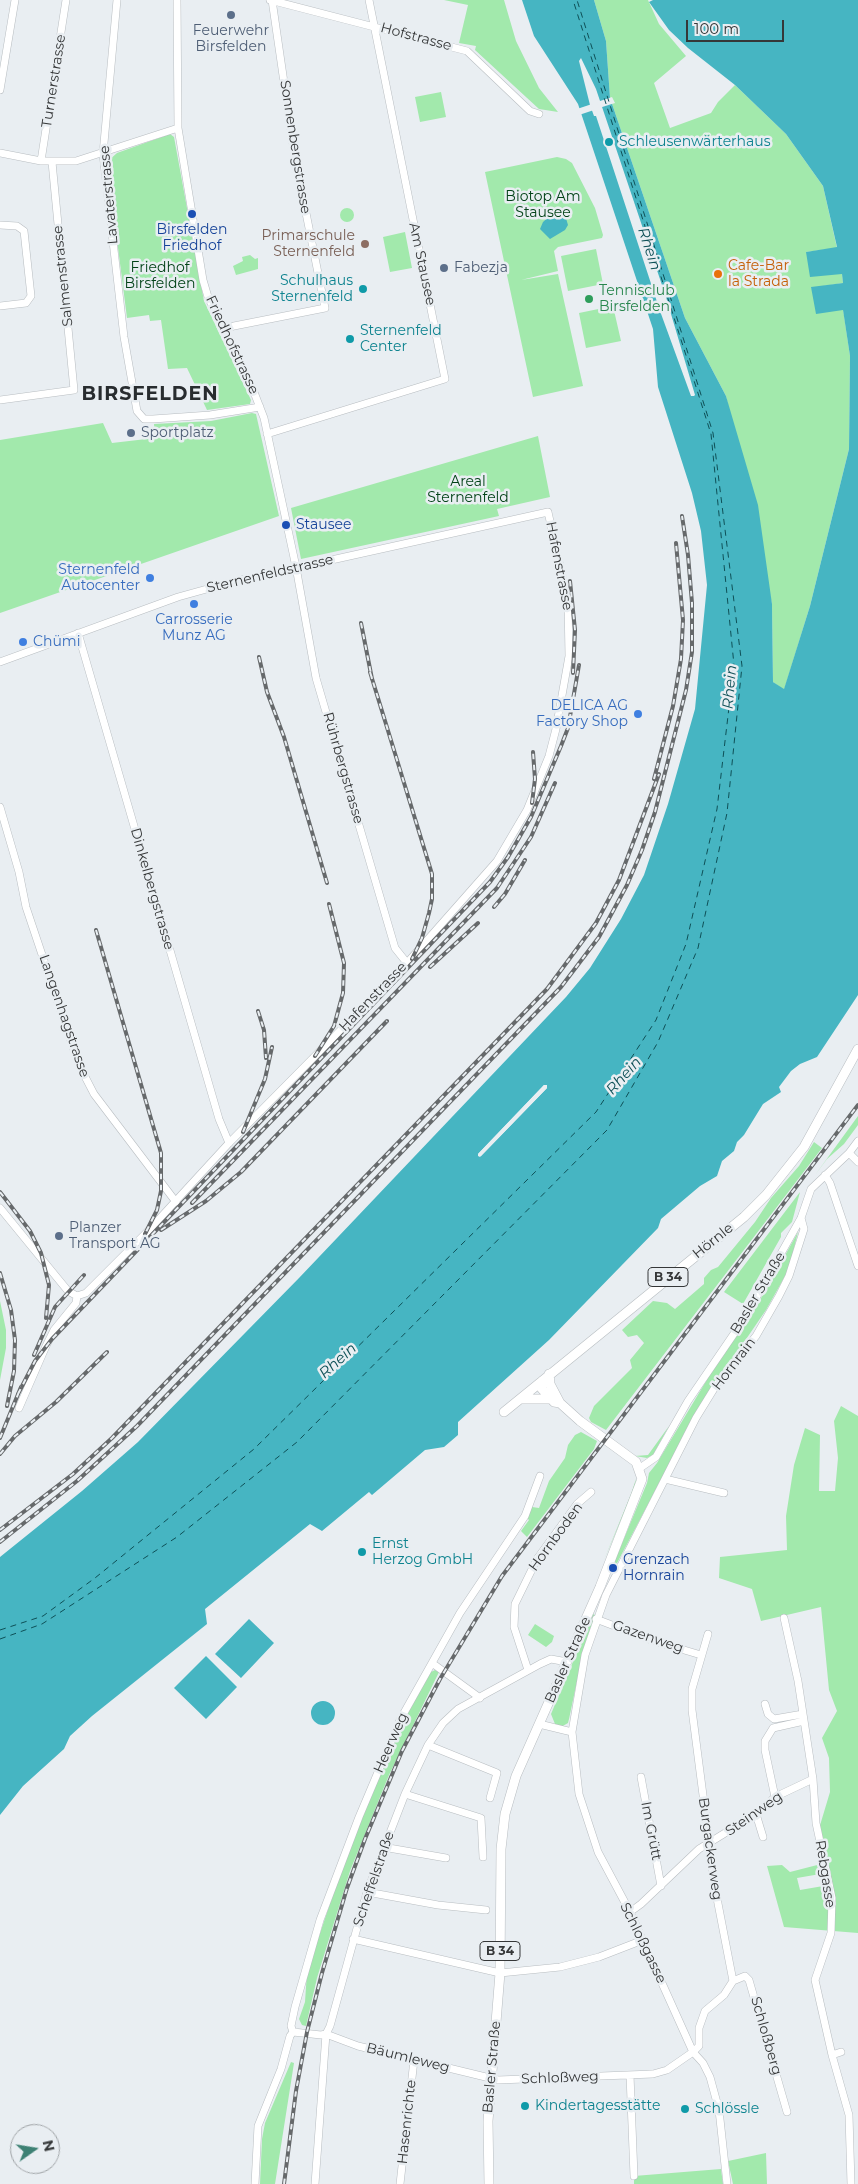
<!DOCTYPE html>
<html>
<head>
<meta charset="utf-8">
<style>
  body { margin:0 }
  #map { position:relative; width:858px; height:2184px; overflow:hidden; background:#e9eef2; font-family:Montserrat,sans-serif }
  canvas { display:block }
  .north { position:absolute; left:10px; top:2124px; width:50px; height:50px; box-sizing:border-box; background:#e9eef2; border:1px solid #a1a5a8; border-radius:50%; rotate:77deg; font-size:14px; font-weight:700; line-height:20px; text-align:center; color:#353738 }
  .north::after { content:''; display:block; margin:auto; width:18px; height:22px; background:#3e8174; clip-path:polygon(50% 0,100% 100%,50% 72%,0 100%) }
  .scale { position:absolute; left:686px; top:20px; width:98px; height:22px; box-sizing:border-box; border:2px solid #353738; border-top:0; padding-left:6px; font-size:15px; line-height:18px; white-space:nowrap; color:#353738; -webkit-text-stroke:4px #e9eef2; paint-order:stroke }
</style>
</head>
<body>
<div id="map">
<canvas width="858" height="2184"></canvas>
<div class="north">N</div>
<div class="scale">100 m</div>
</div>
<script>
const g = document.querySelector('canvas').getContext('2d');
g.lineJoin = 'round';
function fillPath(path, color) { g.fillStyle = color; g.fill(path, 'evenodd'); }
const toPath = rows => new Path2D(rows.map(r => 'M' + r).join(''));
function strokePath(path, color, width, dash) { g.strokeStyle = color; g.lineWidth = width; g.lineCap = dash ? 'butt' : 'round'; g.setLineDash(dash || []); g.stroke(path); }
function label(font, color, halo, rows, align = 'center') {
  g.font = font + ' Montserrat,sans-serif'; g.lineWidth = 5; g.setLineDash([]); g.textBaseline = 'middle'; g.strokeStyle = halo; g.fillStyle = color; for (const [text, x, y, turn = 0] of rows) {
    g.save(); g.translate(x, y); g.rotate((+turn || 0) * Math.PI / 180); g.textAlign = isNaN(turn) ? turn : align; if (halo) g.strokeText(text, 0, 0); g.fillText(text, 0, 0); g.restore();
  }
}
const green = toPath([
  [444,0,504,0,516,41,539,88,558,112,539,109,475,50,476,46,459,43,468,5],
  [594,0,648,0,659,24,686,56,654,83,670,128,711,113,718,102,735,85,786,134,823,186,837,248,806,252,842,273,843,283,811,288,843,309,850,356,849,449,810,606,784,690,773,682,772,604,726,396,685,318,610,98,606,41],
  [441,92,446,117,420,122,415,97],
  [170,134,174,137,204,301,251,400,250,404,207,410,187,368,168,369,161,320,150,321,149,315,127,318,107,162,117,153],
  [557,157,566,159,572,163,595,208,603,235,602,238,558,247,554,251,558,271,521,280,558,274,583,386,533,397,485,172],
  '340 215a7 7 0 1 1 14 0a7 7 0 1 1-14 0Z',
  [405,232,412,268,390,272,383,237],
  [596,249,603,284,568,291,561,256],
  [250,255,255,259,258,258,258,269,236,275,233,266,243,261,242,257],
  [613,306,621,341,586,348,579,313],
  [252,413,256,414,279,516,0,613,0,440,103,423,112,443,155,438,154,424,211,421],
  [538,436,550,497,497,509,499,516,301,559,291,508],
  [858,1116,858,1125,844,1144,827,1159,815,1175],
  [814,1142,822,1148,606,1430,591,1422,589,1418,594,1406,632,1368,630,1360,644,1343,637,1335,628,1337,622,1330,653,1301,667,1303,675,1309,704,1284,704,1278,711,1270,718,1267,755,1222,771,1198,799,1166],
  [800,1192,792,1222,781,1233,781,1237,743,1304,724,1292],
  [798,1232,789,1269,766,1310,697,1411,615,1567,613,1565,647,1483,649,1473,657,1463,711,1373,763,1295],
  [0,1301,6,1330,6,1348,0,1380],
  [841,1406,858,1416,858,1933,784,1927,767,1866,782,1865,790,1872,825,1863,818,1832,830,1792,829,1758,822,1738,837,1711,829,1690,821,1607,761,1621,752,1589,719,1578,720,1557,787,1550,786,1516,794,1465,805,1428,820,1435,819,1491,835,1491,838,1458,834,1421],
  [826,1873,829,1885,800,1890,797,1878],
  [669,1426,653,1455,647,1458,635,1456,648,1455],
  [581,1432,597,1441,594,1449,527,1537,521,1531,529,1520,527,1518,532,1507,539,1508,549,1481,565,1458,568,1445,575,1435],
  [636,1479,635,1487,604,1560,631,1494],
  [593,1614,595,1615,584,1648,569,1719,568,1723,561,1727,555,1724,551,1714],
  [535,1624,554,1636,552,1642,546,1647,528,1635],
  [435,1670,439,1672,389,1775,350,1871,317,1978,306,2026,302,2025,299,2019,305,2002,307,1972,351,1841,404,1720,429,1673],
  [291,2062,294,2063,275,2184,260,2184,262,2139,265,2123],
  [766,2153,767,2184,733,2184,728,2161],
  [721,2169,723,2184,634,2184,634,2176]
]);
const water = toPath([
  [522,0,594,0,606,41,610,98,685,318,726,396,758,505,772,604,773,682,784,689,810,606,849,449,850,356,843,310,816,314,811,287,843,283,842,274,810,277,806,252,837,247,823,186,786,134,735,85,688,48,669,30,649,2,653,0,858,0,858,995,817,1057,800,1064,791,1071,779,1087,781,1092,763,1104,744,1135,737,1142,734,1151,722,1161,717,1176,700,1186,661,1219,658,1228,549,1340,458,1422,458,1435,444,1447,425,1450,372,1495,369,1492,322,1531,310,1524,205,1609,207,1624,92,1716,70,1736,64,1749,23,1786,0,1815,0,1557,82,1491,138,1442,299,1278,566,997,590,968,621,919,644,875,668,804,695,709,707,585,701,531,692,493,658,387,653,329,578,104,534,36],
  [581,58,596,89,666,297,695,395,694,396,691,396,660,311,596,116,594,116,590,105,579,61],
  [544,1085,547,1085,547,1088,481,1156,478,1156,478,1154],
  [553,213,565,215,568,225,565,230,550,239,540,229,543,222],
  [249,1619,274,1643,241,1678,215,1654],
  [206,1656,237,1687,206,1719,174,1688],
  '311 1713a12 12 0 1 1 24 0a12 12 0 1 1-24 0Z'
]);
const pier = toPath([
  [612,97,615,103,599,108,597,102],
  [592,104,594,110,579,115,577,109],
  [544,1085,547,1085,547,1088,480,1157,478,1156,478,1154]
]);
const ferry = toPath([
  [0,1630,43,1616,95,1578,254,1449,596,1112,656,1020,686,944,717,809,734,665,711,434,573,0],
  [0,1639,42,1624,177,1537,297,1442,607,1130,658,1042,698,948,727,813,742,666,713,433,577,0]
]);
const minor = toPath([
  [117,0,103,154,124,337,137,411,144,419,153,419,210,415,260,407],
  [177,0,178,128,203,280,208,297,252,387,264,418,296,567,316,678,395,948,407,963],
  [270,0,467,51,530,111,539,114],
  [0,90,15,0],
  [0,153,41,161,76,161,178,128],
  [41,161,66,0],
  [0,225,17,226,24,231,31,296,26,303,0,306],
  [223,330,234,326,325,308,295,158,272,0],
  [0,400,74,390,52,162],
  [267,434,445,379,369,0],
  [78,633,219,1119,229,1143],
  [0,662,178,597,232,582,548,512,568,602,569,656,556,729,549,756,527,810,497,861,407,963,229,1143,150,1229,86,1293,77,1296],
  [0,807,19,872,26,907,79,1065,94,1094,176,1202],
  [849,1153,858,1162],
  [825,1175,830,1183,858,1266],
  [0,1208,68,1291,77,1296],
  [19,1408,46,1346,54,1330,76,1303,77,1296],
  [640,1468,656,1457,688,1401,744,1319,801,1218,811,1189,849,1153,858,1141],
  [665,1479,724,1493],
  [784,1618,798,1681,813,1779,816,1823,832,1898,831,1933,815,1980,832,2055,849,2115,851,2184],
  [596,1619,654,1641,701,1655],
  [432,1663,480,1698],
  [528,1670,514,1627,515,1604,537,1559,577,1504,591,1492],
  [765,1704,768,1714,774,1719,803,1714],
  [539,1724,572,1732,579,1794,598,1852,630,1912,693,2052,703,2063,710,2077,719,2110,727,2184],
  [572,1732,585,1655,606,1595,696,1418,717,1384,756,1336,779,1296,789,1276,804,1229,801,1218],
  [428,1745,497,1773,490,1798],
  [641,1777,661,1886],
  [405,1794,481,1818,483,1857],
  [775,1797,765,1750,765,1741,773,1728,804,1721],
  [756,1814,763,1837],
  [383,1847,446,1858],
  [367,1892,438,1905,486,1910],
  [630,1912,641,1904,699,1849,756,1814,775,1797,813,1779],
  [353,1939,500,1973,560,1967,599,1957,643,1940],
  [733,1981,745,1976,749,1980,787,2112],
  [293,2032,321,2035,326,2034,358,2046,498,2080,653,2074,667,2070,693,2052,699,2046,699,2028,705,2011,724,1995,733,1981,715,1888,692,1710,692,1689,708,1634],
  [293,2032,291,2026,295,2007,320,1920,359,1817,400,1720,460,1613,525,1516,540,1476],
  [832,2055,841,2052],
  [630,2075,634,2176],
  [255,2184,258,2126,281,2069,290,2036,293,2032],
  [315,2184,326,2034,330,2026,367,1892,405,1794,428,1745,443,1723,458,1709,540,1664,551,1659,567,1662],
  [400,2184,414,2060]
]);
const major = toPath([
  [549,1374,550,1384,560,1403],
  [520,1399,551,1399],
  [504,1412,744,1217,766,1195,804,1147,858,1049],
  [489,2184,488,2121,500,1973,501,1849,505,1814,516,1776,600,1587,642,1479,636,1462,580,1421,560,1403,554,1402,542,1389,542,1381]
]);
const rail = toPath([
  [570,581,575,630,573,673],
  [361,623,372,679],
  [259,657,267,692,284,737,327,883],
  [370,672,432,874,432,899,429,913,422,938,412,959],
  [654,779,673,706,681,659,683,620,676,543],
  [532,803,535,779,533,752],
  [494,907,505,894,525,860],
  [96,930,161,1153,161,1191,157,1210,145,1234],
  [430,967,478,923],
  [258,1011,264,1030,266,1058],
  [315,1056,334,1026,343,993,344,963,329,904],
  [243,1132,265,1079,272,1047],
  [0,1192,30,1231,41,1253,49,1285,46,1318],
  [192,1203,497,888,531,837,555,783],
  [161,1230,206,1201,241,1172,387,1021],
  [0,1273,11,1310,15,1340,14,1371,7,1406],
  [34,1355,55,1307,84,1275],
  [18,1394,35,1361,52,1339,490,882,508,857,531,817,561,746,568,728,579,665],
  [0,1438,21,1387],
  [0,1454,15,1436,56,1402,107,1352],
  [0,1530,73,1474,112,1438,547,989,596,923,619,880,659,774],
  [0,1542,77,1481,137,1426,561,987,599,937,627,885,642,850,655,812,686,690,692,652,692,603,688,555,682,516],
  [284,2184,296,2091,307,2032,322,1973,347,1888,365,1839,402,1751,440,1679,502,1576,858,1105]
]);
const markers = [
  [231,15,5,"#5c6f8a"],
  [609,142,5,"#0f9aa8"],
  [192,214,5,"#1a4fb4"],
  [365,244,5,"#8d6e63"],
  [444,268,5,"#5c6f8a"],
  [718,274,5,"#e8710a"],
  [363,289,5,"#0f9aa8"],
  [589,299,5,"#2e9e5b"],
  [350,339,5,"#0f9aa8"],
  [131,433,5,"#5c6f8a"],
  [286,525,5,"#1a4fb4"],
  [150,578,5,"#3f7fe0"],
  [194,604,5,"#3f7fe0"],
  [23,642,5,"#3f7fe0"],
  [638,714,5,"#3f7fe0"],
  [59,1236,5,"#5c6f8a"],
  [362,1552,5,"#0f9aa8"],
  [613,1568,5,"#1a4fb4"],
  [525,2106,5,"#0f9aa8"],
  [685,2109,5,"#0f9aa8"]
];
const shields = [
  [668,1277,40],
  [500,1951,40]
];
const shieldNames = [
  ["B 34",668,1277],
  ["B 34",500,1951]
];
const serviceNames = [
  ["Feuerwehr",231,31,"center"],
  ["Birsfelden",231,47,"center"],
  ["Fabezja",454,268],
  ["Sportplatz",141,433],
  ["Planzer",69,1228],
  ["Transport AG",69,1244]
];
const streetNames = [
  ["Hofstrasse",416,37,15],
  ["Turnerstrasse",54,81,-81],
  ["Sonnenbergstrasse",295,147,81],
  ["Lavaterstrasse",109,195,-95],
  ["Am Stausee",422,264,78],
  ["Salmenstrasse",63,276,-96],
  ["Friedhofstrasse",232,345,65],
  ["Hafenstrasse",559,566,79],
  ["Sternenfeldstrasse",270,574,-13],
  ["Rührbergstrasse",343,768,74],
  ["Dinkelbergstrasse",152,889,74],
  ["Hafenstrasse",373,997,-46],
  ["Langenhagstrasse",64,1016,71],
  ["Hörnle",713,1241,-39],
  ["Basler Straße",758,1293,-59],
  ["Hornrain",734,1364,-53],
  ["Hornboden",556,1537,-54],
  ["Gazenweg",648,1637,19],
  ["Basler Straße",568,1660,-66],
  ["Heerweg",391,1743,-66],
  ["Steinweg",754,1814,-35],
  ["Im Grütt",651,1831,79],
  ["Burgackerweg",710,1849,82],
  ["Rebgasse",825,1874,81],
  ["Scheffelstraße",374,1879,-71],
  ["Schloßgasse",643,1943,64],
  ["Schloßberg",766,2036,74],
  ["Bäumleweg",408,2058,14],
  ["Basler Straße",492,2067,-85],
  ["Schloßweg",560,2078,-2],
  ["Hasenrichte",407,2122,-84]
];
const cultureNames = [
  ["Schleusenwärterhaus",619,142],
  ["Schulhaus",353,281,"right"],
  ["Sternenfeld",353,297,"right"],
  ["Sternenfeld",360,331],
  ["Center",360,347],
  ["Ernst",372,1544],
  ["Herzog GmbH",372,1560],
  ["Kindertagesstätte",535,2106],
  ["Schlössle",695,2109]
];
const parkNames = [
  ["Biotop Am",543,197],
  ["Stausee",543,213],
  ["Friedhof",160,268],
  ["Birsfelden",160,284],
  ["Areal",468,482],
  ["Sternenfeld",468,498]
];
const transitNames = [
  ["Birsfelden",192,230,"center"],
  ["Friedhof",192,246,"center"],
  ["Stausee",296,525],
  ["Grenzach",623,1560],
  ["Hornrain",623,1576]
];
const educationNames = [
  ["Primarschule",355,236],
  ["Sternenfeld",355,252]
];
const foodNames = [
  ["Cafe-Bar",728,266],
  ["la Strada",728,282]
];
const leisureNames = [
  ["Tennisclub",599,291],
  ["Birsfelden",599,307]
];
const shopNames = [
  ["Sternenfeld",140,570],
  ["Autocenter",140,586],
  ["Carrosserie",194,620,"center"],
  ["Munz AG",194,636,"center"],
  ["Chümi",33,642,"left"],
  ["DELICA AG",628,706],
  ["Factory Shop",628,722]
];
const waterNames = [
  ["Rhein",649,249,72],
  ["Rhein",730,687,-85],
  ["Rhein",624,1076,-48],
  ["Rhein",338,1361,-42]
];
const districtNames = [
  ["BIRSFELDEN",150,394]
];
fillPath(green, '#a2e9ac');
fillPath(water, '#46b5c2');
fillPath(pier, '#e9eef2');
strokePath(ferry, '#0e5057', 1, [6, 5]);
strokePath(minor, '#b8bdc1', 8);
strokePath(major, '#b8bdc1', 10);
strokePath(minor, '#fff', 7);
strokePath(major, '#fff', 9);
strokePath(rail, '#66696b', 4);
strokePath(rail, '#e9eef2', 2, [5.5]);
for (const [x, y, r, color] of markers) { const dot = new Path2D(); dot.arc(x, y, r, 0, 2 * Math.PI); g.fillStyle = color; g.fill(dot); strokePath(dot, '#e9eef2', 2); }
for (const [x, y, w] of shields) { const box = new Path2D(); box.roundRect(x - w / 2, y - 9.5, w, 19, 4); g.fillStyle = '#e9eef2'; g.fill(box); strokePath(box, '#353738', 1); }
label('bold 12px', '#353738', null, shieldNames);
label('14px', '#4e5e75', '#e9eef2', serviceNames, 'left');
label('14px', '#353738', '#e9eef2', streetNames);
label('14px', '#0d838f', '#e9eef2', cultureNames, 'left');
label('14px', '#034318', '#e9eef2', parkNames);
label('14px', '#164399', '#e9eef2', transitNames, 'left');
label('14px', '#785e54', '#e9eef2', educationNames, 'right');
label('14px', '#c56008', '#e9eef2', foodNames, 'left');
label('14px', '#27864d', '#e9eef2', leisureNames, 'left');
label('14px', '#366cbe', '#e9eef2', shopNames, 'right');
label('italic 15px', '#0e5057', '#e9eef2', waterNames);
g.letterSpacing = '1px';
label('bold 19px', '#282c2f', '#e9eef2', districtNames);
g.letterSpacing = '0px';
</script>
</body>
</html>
